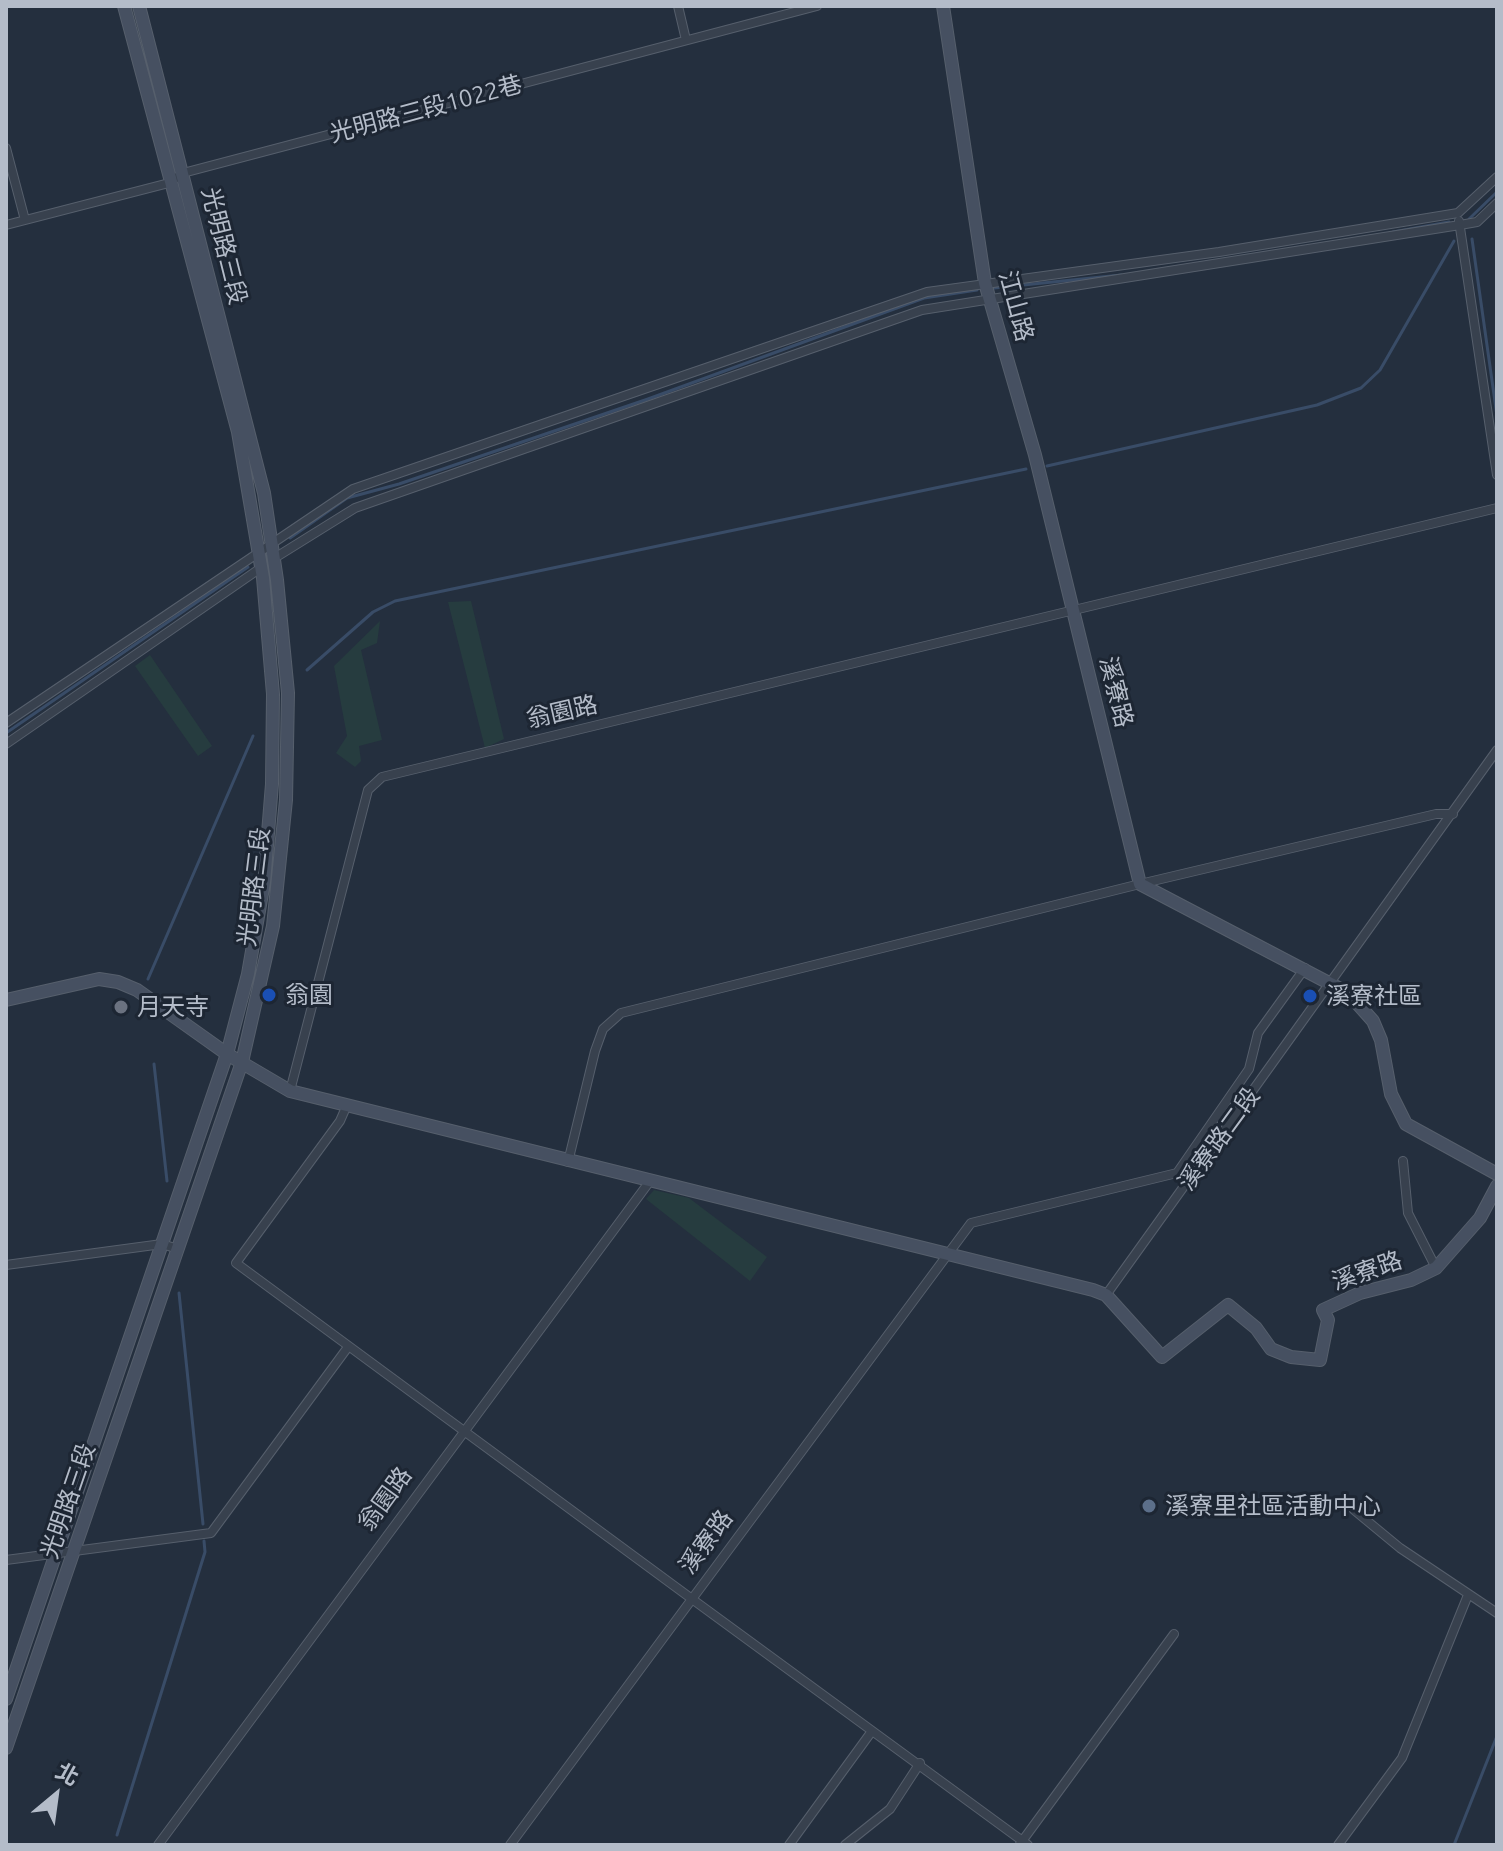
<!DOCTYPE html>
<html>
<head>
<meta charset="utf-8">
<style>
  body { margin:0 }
  #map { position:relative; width:1503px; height:1851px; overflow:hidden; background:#242f3e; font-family:Ubuntu,"Noto Sans TC",sans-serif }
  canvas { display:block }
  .frame { position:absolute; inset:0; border:8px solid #b4bcc9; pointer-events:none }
  .north { position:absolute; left:16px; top:1755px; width:80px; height:80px; -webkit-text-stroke:6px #1d2633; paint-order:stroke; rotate:29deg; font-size:22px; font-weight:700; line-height:32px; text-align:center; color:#b4bcc9 }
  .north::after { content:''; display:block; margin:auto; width:28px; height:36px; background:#b4bcc9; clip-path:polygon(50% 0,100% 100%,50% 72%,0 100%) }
</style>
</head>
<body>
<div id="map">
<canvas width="1503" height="1851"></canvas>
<div class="frame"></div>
<div class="north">北</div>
</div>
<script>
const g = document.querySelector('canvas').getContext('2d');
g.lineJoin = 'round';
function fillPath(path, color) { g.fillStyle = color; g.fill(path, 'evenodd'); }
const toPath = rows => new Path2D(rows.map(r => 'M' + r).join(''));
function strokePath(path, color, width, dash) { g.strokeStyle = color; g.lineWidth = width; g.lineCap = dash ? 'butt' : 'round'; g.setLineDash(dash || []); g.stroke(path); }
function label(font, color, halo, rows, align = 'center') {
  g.font = font + ' Ubuntu,"Noto Sans TC",sans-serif'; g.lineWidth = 6; g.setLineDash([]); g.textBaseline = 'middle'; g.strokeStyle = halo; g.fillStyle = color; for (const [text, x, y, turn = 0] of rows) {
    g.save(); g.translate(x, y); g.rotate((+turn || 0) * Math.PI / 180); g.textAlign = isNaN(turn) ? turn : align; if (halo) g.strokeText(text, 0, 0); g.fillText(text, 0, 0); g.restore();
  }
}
const green = toPath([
  [471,601,504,739,485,748,448,602],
  [380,621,377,643,361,650,382,740,359,746,361,761,355,767,336,753,347,736,334,666],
  [150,655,212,746,198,756,135,666],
  [654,1190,689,1198,767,1257,750,1281,646,1199]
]);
const stream = toPath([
  [1469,219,1497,192],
  [1393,232,1449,222],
  [1472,239,1497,416],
  [994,288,1121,275],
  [1047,466,1317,405,1361,388,1380,370,1454,241],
  [290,538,347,498,399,484,648,399,924,298,977,290],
  [307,670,373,612,395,601,1026,469],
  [6,733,248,567],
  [148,979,253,736],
  [154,1064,167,1181],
  [179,1293,203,1524],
  [117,1835,205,1552,204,1541],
  [1454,1845,1497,1736]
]);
const street = toPath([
  [678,6,686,40],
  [6,148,25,220],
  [1459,221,1497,475],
  [6,225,169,183,183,173,817,6],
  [273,559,355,508,922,310,1460,225,1477,222,1497,203],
  [6,723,353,489,927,292,1219,252,1458,213,1497,177],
  [6,744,262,567],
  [290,1091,368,790,382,777,1497,508],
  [347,1105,340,1121,236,1263,692,1599,510,1845],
  [1403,1161,1408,1213,1436,1268],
  [568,1162,595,1051,603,1029,621,1013,1140,884,1436,814,1453,814],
  [6,1265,162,1244,178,1249],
  [1106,1295,1497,750],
  [1354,1510,1400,1548,1497,1613],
  [6,1560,211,1533,348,1347],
  [1020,1844,1174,1634],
  [158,1845,650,1181],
  [789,1845,872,1731],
  [845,1845,890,1809,920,1763],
  [1028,1845,692,1599,971,1223,1177,1173,1249,1069,1258,1033,1305,968],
  [1338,1845,1402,1758,1468,1595]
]);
const secondary = toPath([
  [943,6,985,283,1035,455,1140,884,1348,993,1373,1021,1381,1040,1391,1094,1406,1124,1497,1174],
  [6,1000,99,979,118,982,137,990,227,1054,290,1091,1093,1290,1106,1295,1162,1357,1228,1305,1256,1328,1271,1349,1291,1357,1320,1360,1328,1320,1323,1310,1360,1293,1411,1280,1436,1268,1480,1218,1497,1186],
  [6,1699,227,1054,248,974,264,882,272,784,273,694,263,578,238,432,124,6],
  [6,1748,242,1062,273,926,286,800,288,693,277,580,264,493,139,6]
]);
const markers = [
  [269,995,8,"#1a4fb4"],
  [1310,996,8,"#1a4fb4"],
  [121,1007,8,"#6b7280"],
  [1149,1506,8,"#5c6f8a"]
];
const streetNames = [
  ["光明路三段1022巷",426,109,-15],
  ["光明路三段",224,246,76],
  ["江山路",1016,306,75],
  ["溪寮路",1116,692,76],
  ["翁園路",562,712,-13],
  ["光明路三段",254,887,-83],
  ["溪寮路二段",1219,1139,-54],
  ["溪寮路",1367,1271,-19],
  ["翁園路",385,1499,-54],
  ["光明路三段",68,1501,-71],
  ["溪寮路",706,1542,-54]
];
const poiNames = [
  ["翁園",285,995],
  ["溪寮社區",1326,996],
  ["月天寺",137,1007],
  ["溪寮里社區活動中心",1165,1506]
];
fillPath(green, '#263c3f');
strokePath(stream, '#394c67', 3);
strokePath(street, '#565f6c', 10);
strokePath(secondary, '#565f6c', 14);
strokePath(street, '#38414e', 8);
strokePath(secondary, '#465061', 12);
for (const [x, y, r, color] of markers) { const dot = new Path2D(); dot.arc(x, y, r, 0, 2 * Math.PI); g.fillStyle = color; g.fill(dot); strokePath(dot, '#1d2633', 3); }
label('24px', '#b4bcc9', '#1d2633', streetNames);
label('24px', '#b4bcc9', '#1d2633', poiNames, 'left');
</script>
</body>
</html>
